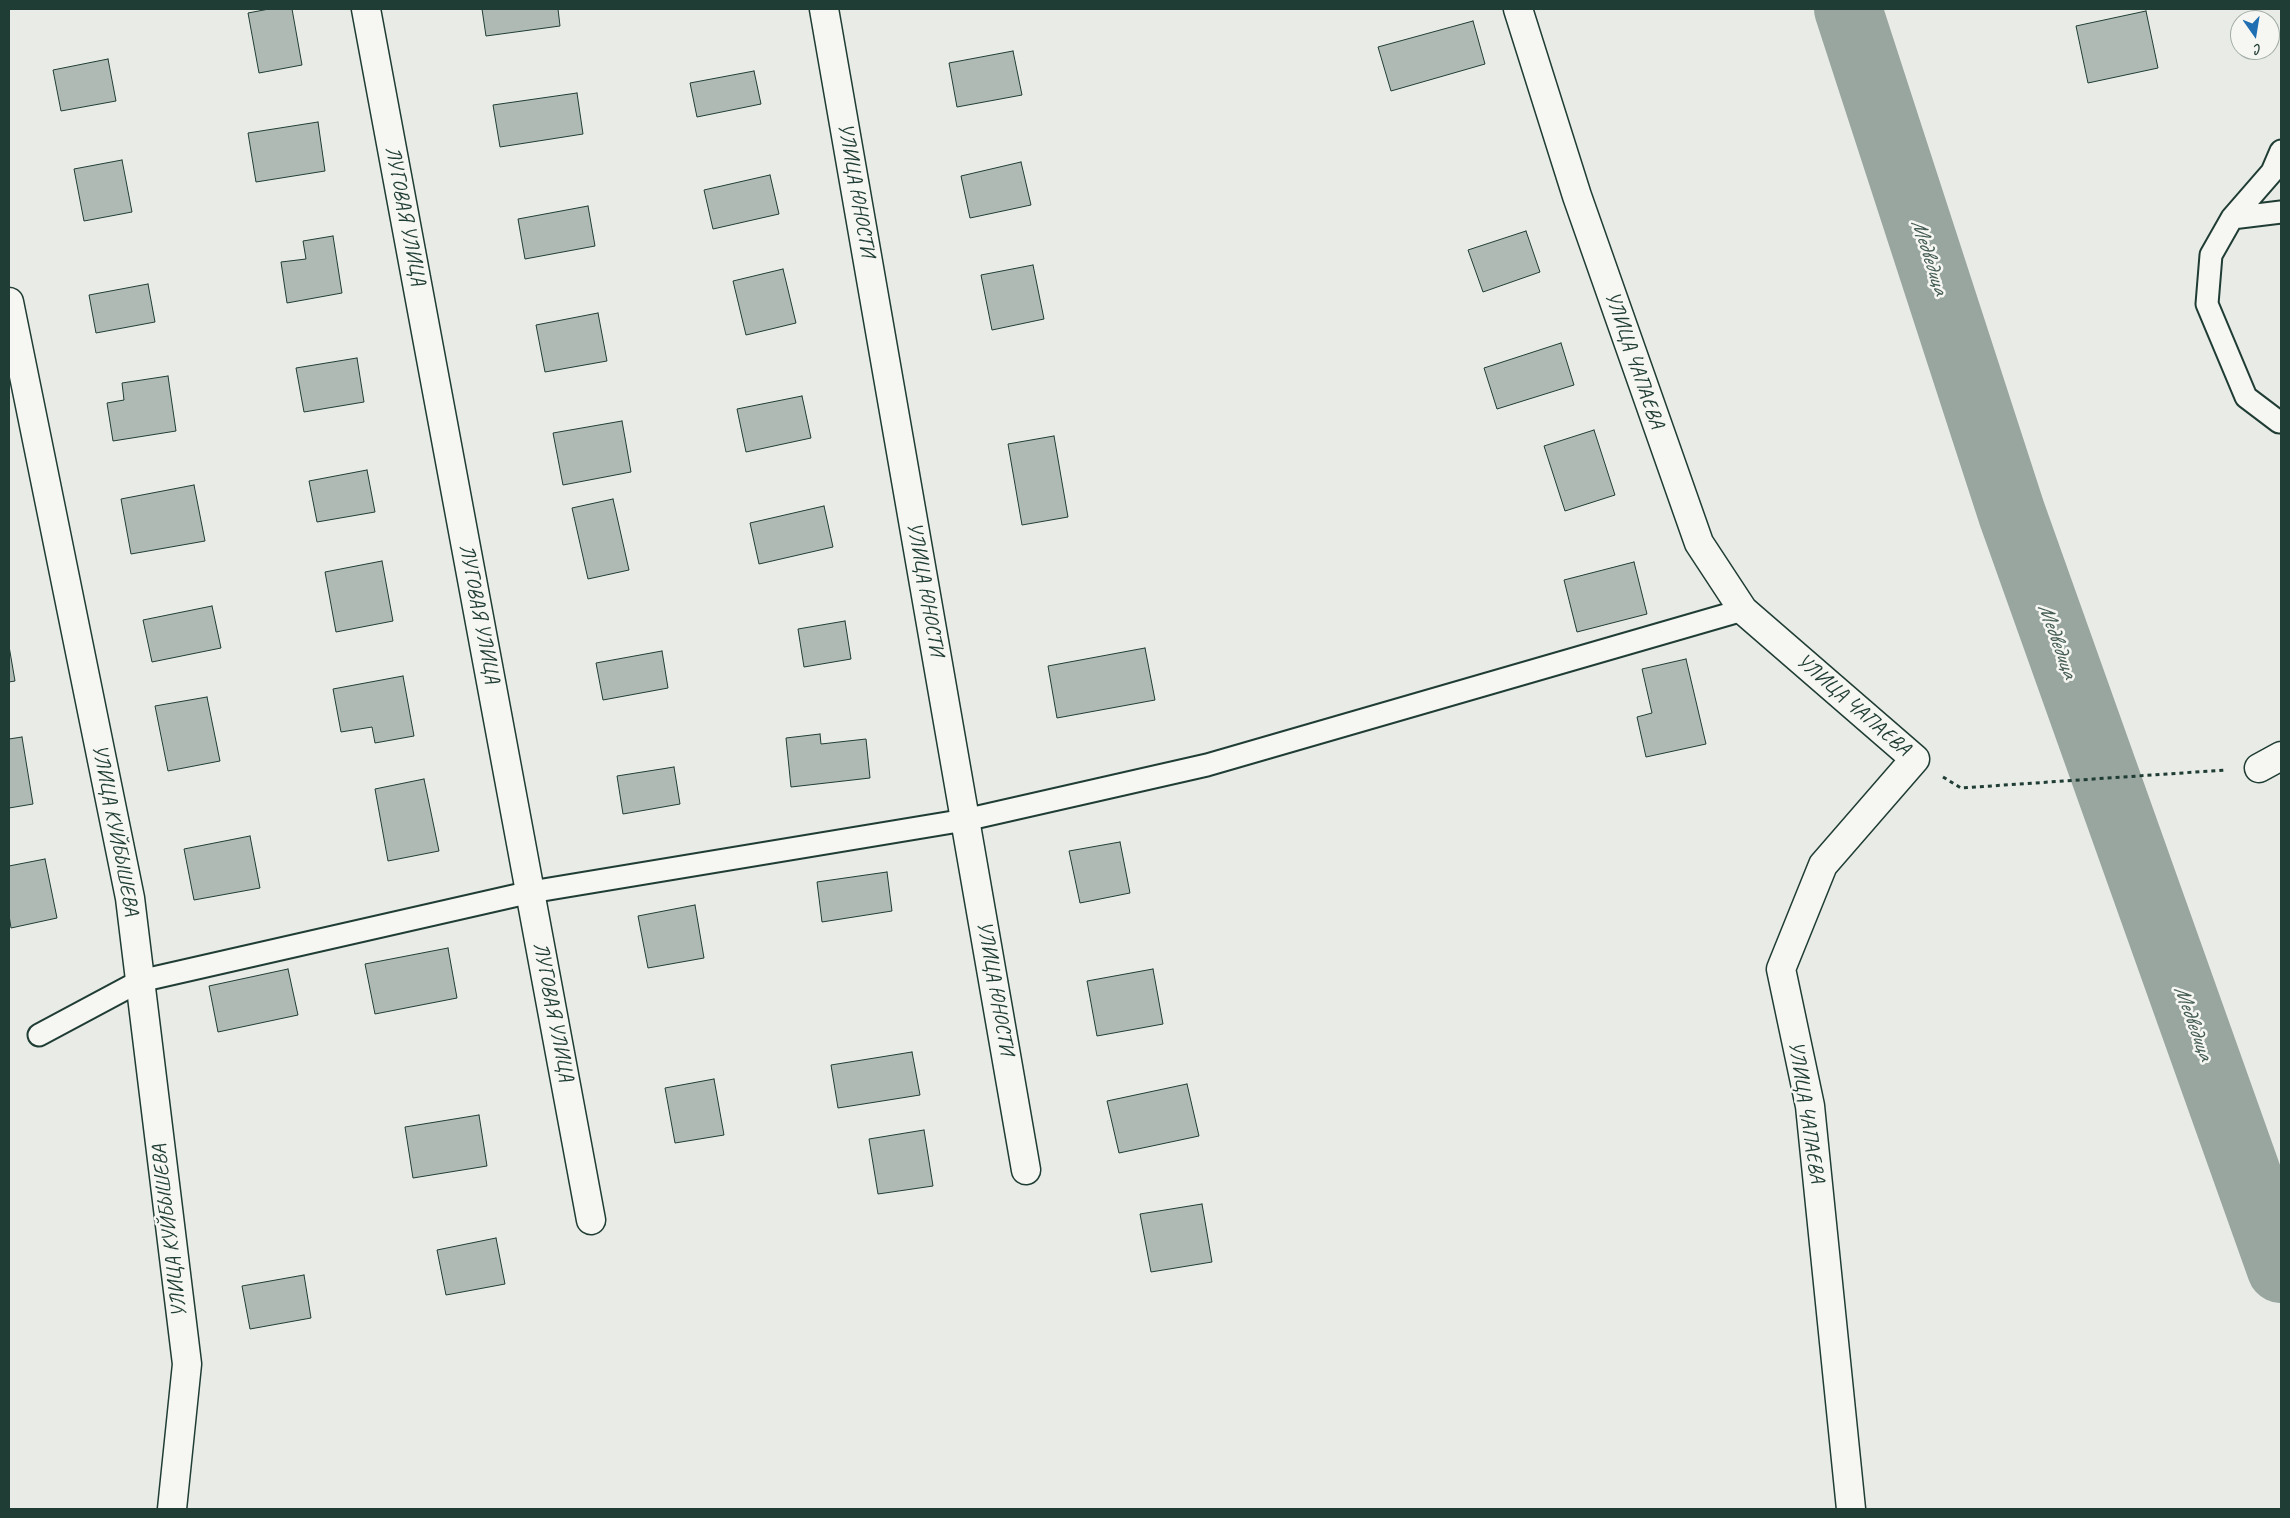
<!DOCTYPE html>
<html>
<head>
<meta charset="utf-8">
<style>
  body { margin:0 }
  #map { position:relative; width:2290px; height:1518px; overflow:hidden; background:#e9ebe7; font-family:Caveat,sans-serif }
  canvas { display:block }
  .frame { position:absolute; inset:0; border:10px solid #1f3d34; pointer-events:none }
  .north { position:absolute; left:2230px; top:10px; width:50px; height:50px; box-sizing:border-box; background:#f6f6f2; border:1px solid #a0aca6; border-radius:50%; rotate:167deg; font-size:14px; font-weight:700; line-height:20px; text-align:center; color:#1f3d34 }
  .north::after { content:''; display:block; margin:auto; width:18px; height:22px; background:#1f6fb2; clip-path:polygon(50% 0,100% 100%,50% 72%,0 100%) }
</style>
</head>
<body>
<div id="map">
<canvas width="2290" height="1518"></canvas>
<div class="frame"></div>
<div class="north">С</div>
</div>
<script>
const g = document.querySelector('canvas').getContext('2d');
g.lineJoin = 'round';
const toPath = rows => new Path2D(rows.map(r => 'M' + r).join(''));
function strokePath(path, color, width, dash) { g.strokeStyle = color; g.lineWidth = width; g.lineCap = dash ? 'butt' : 'round'; g.setLineDash(dash || []); g.stroke(path); }
function fillPath(path, color) { g.fillStyle = color; g.fill(path, 'evenodd'); }
function label(font, color, halo, rows, align = 'center') {
  g.font = font + ' Caveat,sans-serif'; g.lineWidth = 5; g.setLineDash([]); g.textBaseline = 'middle'; g.strokeStyle = halo; g.fillStyle = color; for (const [text, x, y, turn = 0] of rows) {
    g.save(); g.translate(x, y); g.rotate((+turn || 0) * Math.PI / 180); g.textAlign = isNaN(turn) ? turn : align; if (halo) g.strokeText(text, 0, 0); g.fillText(text, 0, 0); g.restore();
  }
}
const river = toPath([
  [1848,9,2012,514,2281,1269]
]);
const building = toPath([
  [269,9,292,9,302,65,259,73,248,13,269,9],
  [482,9,558,9,560,26,486,36,482,9],
  [2146,11,2158,68,2088,83,2076,26,2146,11],
  [1473,21,1485,64,1391,91,1378,47,1473,21],
  [1013,51,1022,95,957,107,949,63,1013,51],
  [108,59,116,101,61,111,53,70,108,59],
  [754,71,761,104,697,117,690,83,754,71],
  [577,93,583,134,500,147,493,105,577,93],
  [318,122,325,171,256,182,248,133,318,122],
  [122,160,132,212,84,221,74,169,122,160],
  [1021,162,1031,205,970,218,961,176,1021,162],
  [770,175,779,214,713,229,704,190,770,175],
  [588,206,595,246,525,259,518,219,588,206],
  [1526,231,1540,272,1483,292,1468,250,1526,231],
  [333,236,342,293,287,303,281,262,306,259,303,241,333,236],
  [1033,265,1044,319,992,330,981,275,1033,265],
  [783,269,796,323,746,335,733,281,783,269],
  [148,284,155,322,96,333,89,295,148,284],
  [598,313,607,361,545,372,536,325,598,313],
  [1561,343,1574,385,1497,409,1484,368,1561,343],
  [357,358,364,402,304,412,296,368,357,358],
  [168,376,176,431,113,441,107,403,124,400,122,383,168,376],
  [802,396,811,438,746,452,737,409,802,396],
  [622,421,631,472,563,485,553,433,622,421],
  [1594,430,1615,495,1565,511,1544,446,1594,430],
  [1054,436,1068,517,1022,525,1008,444,1054,436],
  [367,470,375,512,317,522,309,481,367,470],
  [194,485,205,541,131,554,121,499,194,485],
  [613,499,629,570,588,579,572,508,613,499],
  [824,506,833,547,759,564,750,523,824,506],
  [382,561,393,621,336,632,325,572,382,561],
  [1634,562,1647,614,1577,632,1564,580,1634,562],
  [212,606,221,648,152,662,143,620,212,606],
  [845,621,851,659,804,667,798,629,845,621],
  [9,646,15,681,9,682,9,646],
  [1145,648,1155,700,1057,718,1048,666,1145,648],
  [662,651,668,688,603,700,596,663,662,651],
  [1686,659,1706,744,1646,757,1637,717,1652,713,1642,669,1686,659],
  [403,676,414,736,375,743,372,727,341,732,333,689,403,676],
  [207,697,220,761,168,771,155,706,207,697],
  [820,734,821,744,866,739,870,778,791,787,786,738,820,734],
  [22,737,33,804,9,808,9,739,22,737],
  [674,767,680,804,623,814,617,776,674,767],
  [424,779,439,851,388,861,375,789,424,779],
  [250,836,260,888,194,900,184,849,250,836],
  [1120,842,1130,893,1080,903,1069,851,1120,842],
  [45,859,57,918,11,928,9,915,9,866,45,859],
  [887,872,892,911,822,922,817,882,887,872],
  [695,905,704,958,648,968,638,916,695,905],
  [448,948,457,998,375,1014,365,964,448,948],
  [288,969,298,1015,218,1032,209,986,288,969],
  [1153,969,1163,1024,1097,1036,1087,981,1153,969],
  [912,1052,920,1095,838,1108,831,1065,912,1052],
  [714,1079,724,1135,675,1143,665,1088,714,1079],
  [1187,1084,1199,1136,1119,1153,1107,1101,1187,1084],
  [479,1115,487,1166,413,1178,405,1127,479,1115],
  [924,1130,933,1186,878,1194,869,1139,924,1130],
  [1202,1204,1212,1262,1151,1272,1140,1214,1202,1204],
  [496,1238,505,1284,446,1295,437,1250,496,1238],
  [304,1275,311,1318,250,1329,242,1286,304,1275]
]);
const path = toPath([
  [1943,777,1961,788,2226,770]
]);
const lane = toPath([
  [2232,218,2281,212],
  [2279,422,2246,397,2207,304,2211,255,2232,218,2272,172,2281,151],
  [39,1035,140,981,531,892,965,820,1207,765,1743,610]
]);
const street = toPath([
  [366,9,591,1220],
  [824,9,1026,1170],
  [1518,9,1577,196,1699,543,1743,610,1915,759,1823,865,1781,969,1810,1106,1851,1509],
  [9,302,130,898,187,1364,172,1509],
  [2259,768,2281,756]
]);
const streetNames = [
  ["УЛИЦА ЮНОСТИ",856,190,80],
  ["ЛУГОВАЯ УЛИЦА",405,216,79],
  ["УЛИЦА ЧАПАЕВА",1634,360,71],
  ["УЛИЦА ЮНОСТИ",925,589,80],
  ["ЛУГОВАЯ УЛИЦА",479,614,79],
  ["УЛИЦА ЧАПАЕВА",1853,705,41],
  ["УЛИЦА КУЙБЫШЕВА",115,830,79],
  ["УЛИЦА ЮНОСТИ",995,988,80],
  ["ЛУГОВАЯ УЛИЦА",553,1012,79],
  ["УЛИЦА ЧАПАЕВА",1806,1112,81],
  ["УЛИЦА КУЙБЫШЕВА",170,1231,-97]
];
const waterNames = [
  ["Медведица",1929,257,72],
  ["Медведица",2057,641,70],
  ["Медведица",2193,1023,70]
];
strokePath(river, '#99a6a0', 68);
fillPath(building, '#b0bab5');
strokePath(building, '#1f3d34', 1);
strokePath(lane, '#1f3d34', 25);
strokePath(street, '#1f3d34', 31);
strokePath(path, '#1f3d34', 3, [4, 4]);
strokePath(lane, '#f6f6f2', 21);
strokePath(street, '#f6f6f2', 28);
label('21px', '#1f3d34', '#f6f6f2', streetNames);
label('italic 22px', '#445c54', '#f6f6f2', waterNames);
</script>
</body>
</html>
